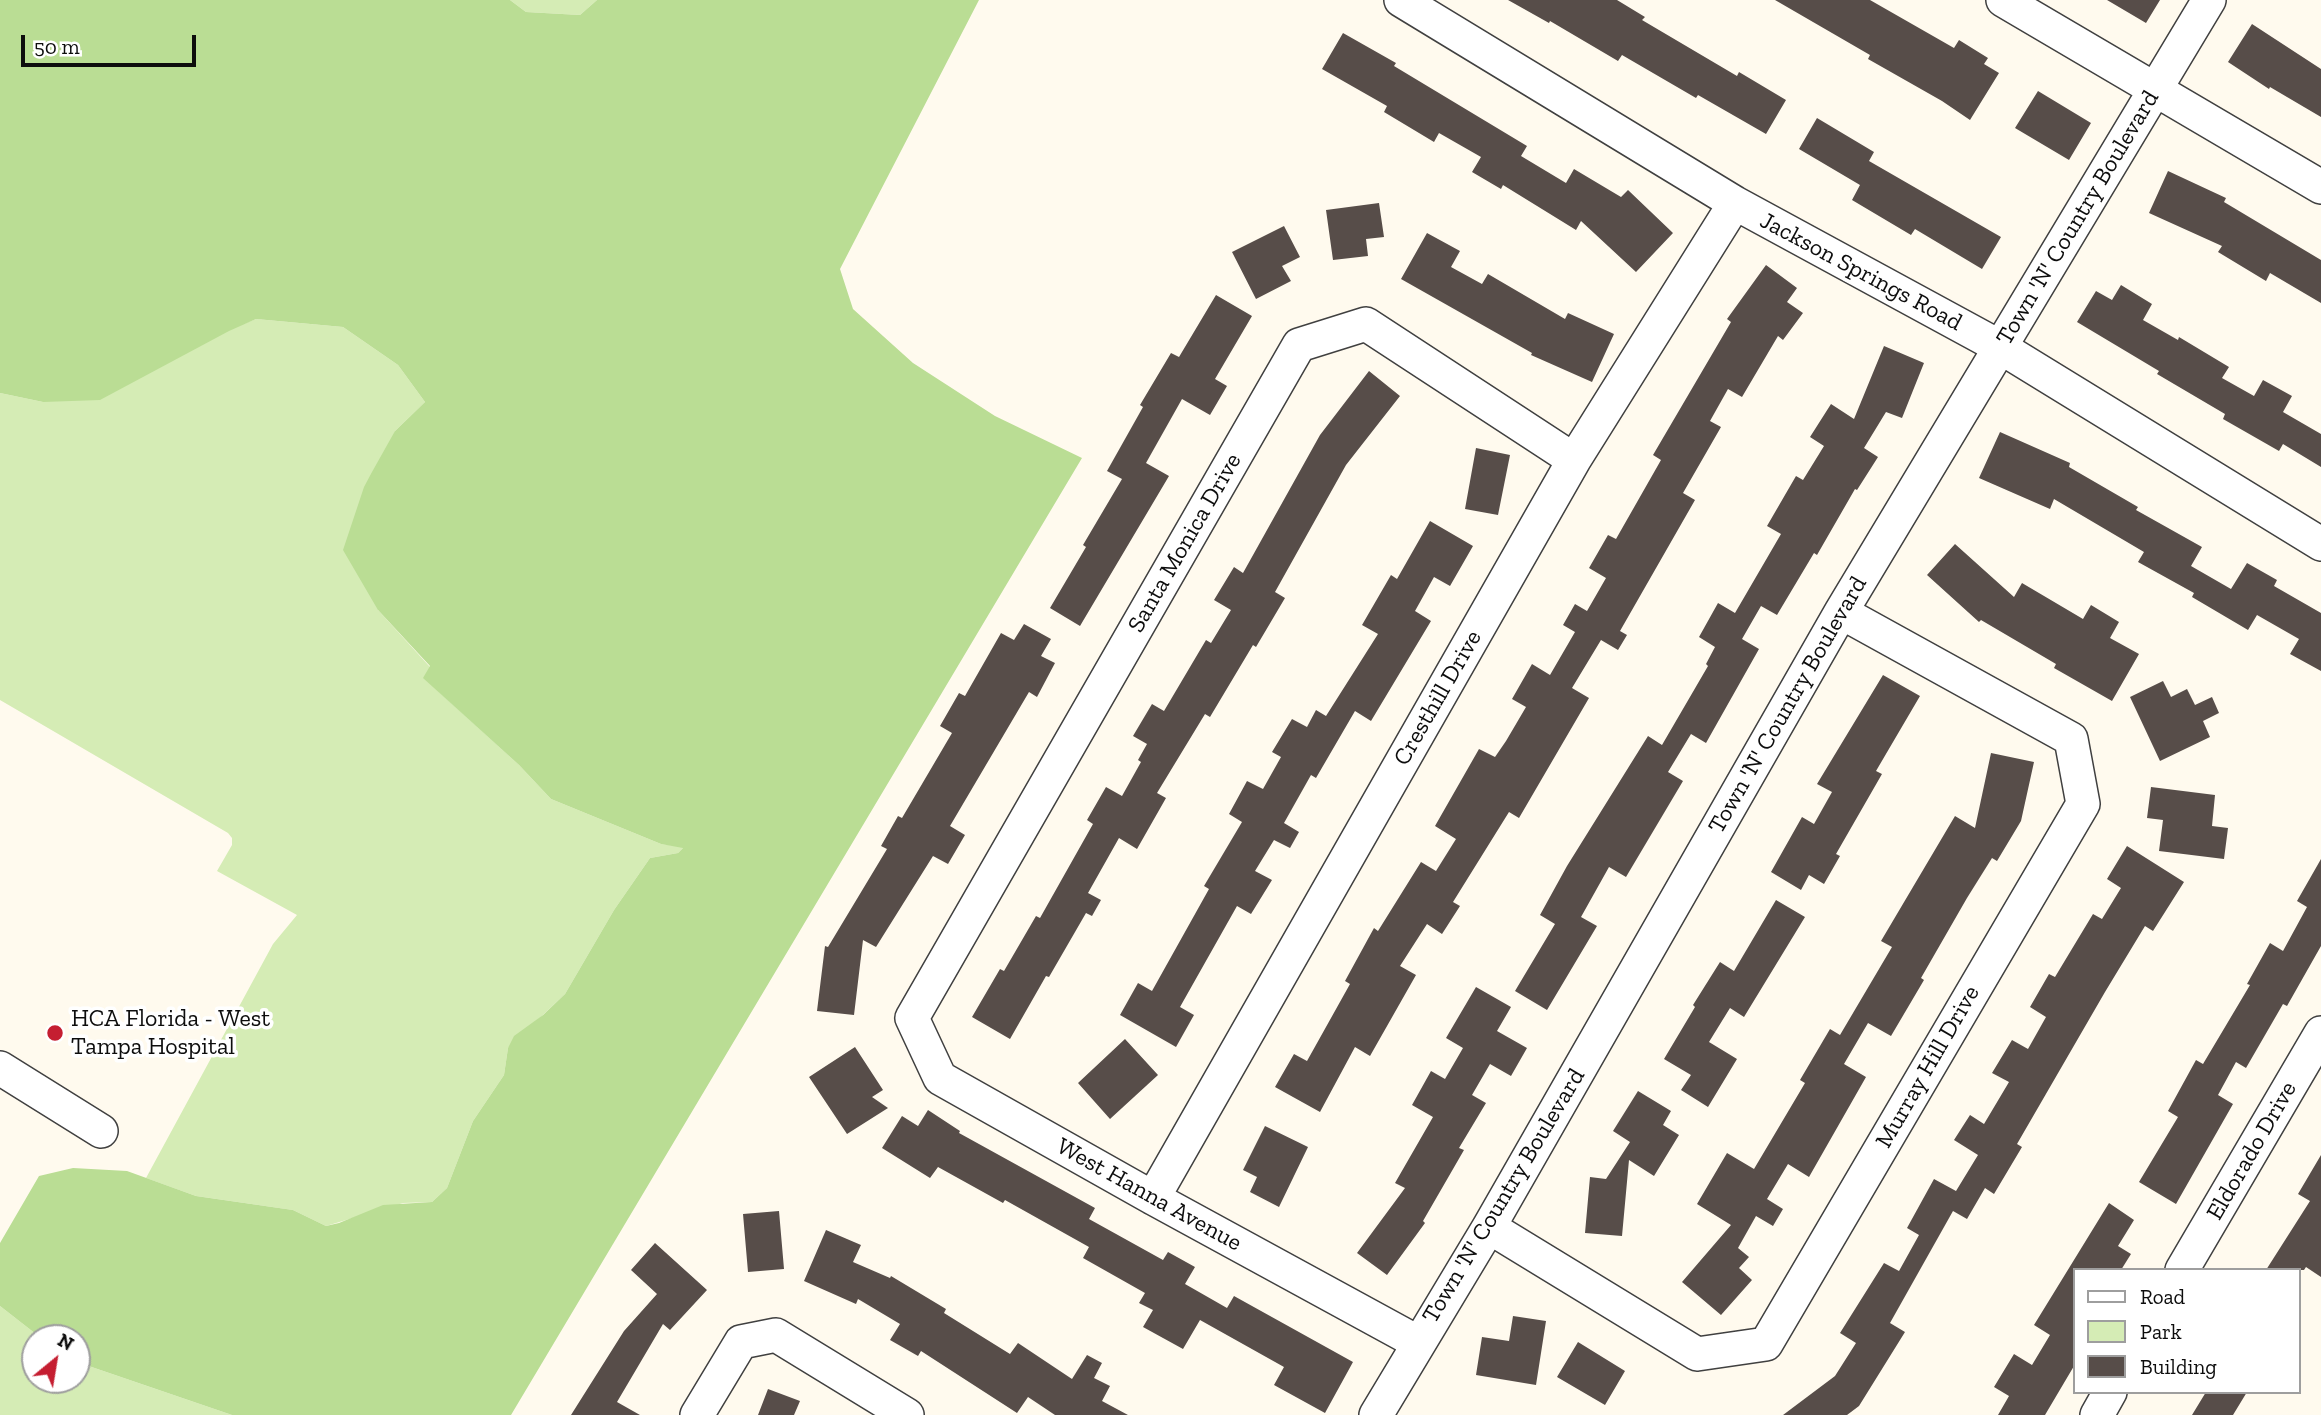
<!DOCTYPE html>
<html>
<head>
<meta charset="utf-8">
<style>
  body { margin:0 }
  #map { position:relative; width:2321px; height:1415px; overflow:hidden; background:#fffaee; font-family:"Zilla Slab",serif }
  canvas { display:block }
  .legend { position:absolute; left:2073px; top:1268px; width:228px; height:126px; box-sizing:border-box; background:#fff; border:2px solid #9e9e9e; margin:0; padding:9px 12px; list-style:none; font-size:21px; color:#0d0d0d }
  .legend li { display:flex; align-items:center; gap:14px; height:35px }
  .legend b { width:35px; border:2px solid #9e9e9e }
  .north { position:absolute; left:21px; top:1324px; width:70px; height:70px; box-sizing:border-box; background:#fff; border:2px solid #9e9e9e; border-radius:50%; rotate:30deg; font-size:19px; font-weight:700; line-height:28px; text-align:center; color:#0d0d0d }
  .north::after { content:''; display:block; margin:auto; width:24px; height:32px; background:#c51e31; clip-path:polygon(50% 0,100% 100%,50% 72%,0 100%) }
  .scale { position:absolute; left:21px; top:35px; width:175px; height:32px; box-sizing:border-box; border:4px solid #0d0d0d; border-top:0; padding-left:9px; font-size:21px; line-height:24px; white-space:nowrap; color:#0d0d0d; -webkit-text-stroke:5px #fff; paint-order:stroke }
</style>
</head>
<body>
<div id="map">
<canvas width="2321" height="1415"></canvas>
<ul class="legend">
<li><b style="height:9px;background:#fff"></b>Road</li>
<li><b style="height:19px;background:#d5ecb5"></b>Park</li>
<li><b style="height:19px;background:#574d49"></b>Building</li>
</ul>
<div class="north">N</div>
<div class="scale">50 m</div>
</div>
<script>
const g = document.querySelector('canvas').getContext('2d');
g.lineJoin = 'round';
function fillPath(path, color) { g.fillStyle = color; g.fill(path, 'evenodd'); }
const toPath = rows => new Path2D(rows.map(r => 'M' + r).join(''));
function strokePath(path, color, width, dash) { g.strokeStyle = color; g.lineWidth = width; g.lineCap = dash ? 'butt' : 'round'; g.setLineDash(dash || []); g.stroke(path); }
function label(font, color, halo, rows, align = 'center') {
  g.font = font + ' "Zilla Slab",serif'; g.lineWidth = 7; g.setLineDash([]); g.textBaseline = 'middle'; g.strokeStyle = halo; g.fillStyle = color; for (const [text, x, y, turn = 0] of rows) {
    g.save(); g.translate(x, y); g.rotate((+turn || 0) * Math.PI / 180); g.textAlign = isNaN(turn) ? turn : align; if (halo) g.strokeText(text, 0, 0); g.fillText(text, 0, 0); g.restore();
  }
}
const green = toPath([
  [510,0,597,0,580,15,526,12],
  [256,319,343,327,398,365,425,402,395,431,378,610,430,667,439,692,519,765,551,799,661,844,684,847,678,853,650,858,614,910,565,994,508,1048,504,1075,473,1121,447,1188,432,1202,403,1203,326,1226,293,1210,196,1196,146,1178,273,944,297,915,217,871,232,845,232,838,228,833,0,700,0,393,43,402],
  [0,1306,41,1338,35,1338,35,1380,77,1380,77,1362,232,1415,0,1415]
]);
const forest = toPath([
  [0,0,510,0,526,12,580,15,597,0,979,0,840,269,853,309,913,363,995,416,1082,458,511,1415,232,1415,77,1362,77,1338,41,1338,0,1306,0,1243,39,1176,73,1168,127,1171,196,1196,293,1210,326,1226,339,1223,383,1205,432,1202,447,1188,473,1121,504,1075,508,1048,514,1036,543,1015,565,994,614,910,650,858,678,853,683,848,661,844,551,799,519,765,423,678,430,666,378,610,343,550,364,487,372,472,395,431,425,402,398,365,343,327,256,319,229,331,100,400,43,402,0,393]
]);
const building = toPath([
  [1508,0,1617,0,1645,17,1642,20,1737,76,1739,72,1786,100,1766,134,1698,95,1696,98,1622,55,1618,61,1550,21,1549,23],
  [1775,0,1870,0,1954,48,1959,40,1988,58,1984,64,1999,73,1970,120,1942,101,1868,59,1870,55],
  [2107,0,2160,0,2146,23],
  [2252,24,2321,69,2321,117,2270,87,2269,89,2228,62],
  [1343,33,1396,63,1394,66,1527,146,1521,156,1566,183,1574,169,1621,197,1628,190,1673,233,1636,272,1581,221,1576,230,1503,185,1501,189,1472,172,1481,157,1439,133,1434,142,1384,112,1387,106,1322,69],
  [2038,91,2091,123,2069,160,2015,128],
  [1817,118,1874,152,1869,161,2001,237,1982,269,1915,229,1911,235,1852,200,1860,185,1799,149],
  [2168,171,2226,198,2224,202,2321,260,2321,303,2270,273,2266,281,2218,252,2222,246,2149,213],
  [1379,203,1384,237,1366,239,1368,256,1333,260,1326,210],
  [1284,226,1300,257,1282,266,1291,281,1256,299,1232,252],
  [1427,233,1460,251,1451,267,1482,284,1488,274,1565,319,1568,313,1614,334,1592,382,1531,355,1532,353,1401,279],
  [1766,265,1797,288,1787,302,1803,313,1783,340,1778,336,1742,397,1728,389,1710,421,1721,427,1683,493,1695,500,1620,631,1627,635,1618,650,1601,640,1572,688,1589,698,1519,818,1509,812,1453,902,1460,906,1442,934,1427,924,1400,966,1416,975,1370,1056,1355,1047,1320,1112,1275,1087,1294,1054,1307,1061,1350,984,1345,981,1374,928,1378,931,1421,862,1436,871,1456,839,1435,826,1479,749,1495,757,1506,741,1526,707,1512,699,1532,664,1550,675,1575,632,1563,625,1575,604,1587,611,1606,578,1589,568,1608,535,1616,539,1661,460,1653,455,1731,322,1727,319],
  [2121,285,2152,304,2143,320,2178,340,2179,337,2229,367,2222,378,2254,396,2263,380,2292,396,2283,412,2321,434,2321,467,2283,444,2279,451,2223,419,2225,414,2157,374,2159,371,2077,322,2096,291,2112,300],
  [1216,295,1252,316,1215,379,1227,386,1210,415,1182,399,1146,463,1169,476,1080,626,1050,608,1086,547,1083,545,1122,479,1107,471,1143,407,1140,405,1171,353,1179,357],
  [1884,346,1924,363,1902,418,1886,412,1864,448,1878,457,1857,490,1855,489,1817,555,1814,553,1777,615,1761,606,1742,639,1759,649,1706,743,1691,734,1668,772,1683,781,1626,877,1609,867,1581,917,1597,926,1547,1010,1515,991,1555,924,1540,915,1567,866,1648,736,1662,745,1708,666,1706,664,1715,647,1699,637,1718,603,1735,613,1781,534,1767,526,1796,476,1803,480,1824,446,1810,437,1831,404,1854,419],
  [1369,371,1400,396,1346,465,1275,592,1285,598,1256,647,1253,645,1210,717,1205,714,1157,793,1166,798,1137,849,1119,838,1088,893,1101,900,1092,916,1086,913,1049,977,1046,976,1010,1039,972,1017,1000,969,1004,971,1036,916,1040,918,1093,824,1087,820,1106,787,1122,796,1141,762,1138,760,1147,744,1133,736,1152,704,1164,711,1206,640,1211,643,1231,610,1214,600,1234,567,1243,573,1320,435],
  [2000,432,2070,463,2069,467,2138,507,2136,510,2202,547,2191,566,2231,589,2247,563,2277,580,2274,586,2321,613,2321,671,2290,654,2299,639,2257,615,2248,630,2192,597,2194,593,2138,562,2144,552,2054,499,2050,509,1979,478],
  [1476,448,1510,455,1498,515,1465,509],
  [1430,521,1473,546,1450,586,1434,577,1415,611,1431,621,1371,721,1355,711,1316,778,1311,775,1284,823,1299,832,1290,848,1274,840,1255,871,1272,880,1251,914,1237,906,1180,1007,1194,1015,1176,1047,1120,1015,1138,983,1152,991,1209,889,1204,886,1242,822,1229,814,1247,781,1263,789,1281,757,1272,752,1292,719,1307,727,1316,710,1326,716,1378,634,1362,625,1391,575,1397,579],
  [1955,544,2014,597,2022,583,2083,619,2091,605,2119,622,2110,638,2139,654,2112,701,2054,668,2056,664,1981,620,1979,622,1927,575],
  [1024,624,1051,639,1041,656,1055,663,1037,697,1029,692,950,826,965,835,948,864,933,856,876,947,863,940,854,1015,817,1011,825,946,828,947,887,849,881,846,898,816,902,818,952,733,940,726,959,693,965,696,1001,633,1014,640],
  [1883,675,1920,696,1876,771,1882,774,1836,854,1840,856,1824,884,1809,875,1801,890,1771,872,1802,817,1814,824,1832,792,1817,784],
  [2163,681,2171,697,2187,689,2195,705,2212,697,2219,713,2203,721,2210,737,2160,761,2130,697],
  [1991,753,2034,762,2021,821,1997,861,1992,858,1967,898,1921,978,1924,980,1891,1036,1868,1023,1844,1064,1866,1077,1809,1177,1788,1164,1767,1199,1783,1209,1773,1226,1756,1216,1738,1248,1749,1257,1739,1268,1752,1280,1721,1315,1682,1282,1731,1225,1697,1204,1727,1153,1754,1169,1805,1083,1800,1080,1830,1029,1840,1035,1892,947,1881,941,1955,816,1975,828],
  [2151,787,2215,795,2212,826,2228,828,2224,859,2159,851,2163,820,2147,818],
  [2127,846,2184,882,2153,931,2145,926,2105,992,2017,1144,2022,1147,1994,1194,1985,1188,1967,1219,1953,1211,1890,1323,1905,1332,1859,1406,1847,1415,1783,1415,1835,1376,1856,1343,1840,1333,1884,1263,1899,1271,1919,1235,1907,1228,1934,1179,1956,1191,1978,1155,1954,1140,1970,1115,1984,1124,2009,1082,1992,1073,2012,1040,2028,1049,2046,1017,2030,1007,2049,974,2055,977,2093,914,2102,919,2121,888,2107,879],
  [2321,859,2321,946,2287,1006,2283,1004,2246,1068,2236,1062,2218,1095,2233,1104,2176,1204,2139,1182,2178,1117,2168,1111,2196,1060,2203,1064,2250,985,2247,984,2270,943,2283,951,2307,907,2297,901],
  [1776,900,1805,917,1744,1017,1730,1008,1709,1042,1737,1059,1708,1107,1681,1090,1691,1075,1664,1059,1695,1007,1693,1005,1720,962,1734,971],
  [1476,987,1511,1007,1497,1031,1527,1048,1511,1076,1490,1064,1472,1095,1486,1103,1459,1148,1464,1150,1423,1221,1425,1223,1387,1275,1357,1253,1405,1188,1395,1183,1433,1117,1412,1105,1431,1071,1445,1079,1463,1048,1446,1038],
  [1125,1039,1158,1075,1110,1119,1078,1083],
  [855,1047,883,1090,872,1097,888,1108,847,1134,809,1077],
  [1638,1091,1671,1111,1663,1125,1679,1135,1654,1176,1629,1160,1622,1236,1585,1233,1590,1177,1606,1179,1630,1142,1613,1131],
  [928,1110,960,1131,959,1133,1095,1208,1089,1219,1163,1260,1168,1252,1195,1267,1185,1284,1227,1308,1234,1296,1353,1362,1325,1413,1274,1385,1284,1367,1200,1320,1183,1349,1143,1327,1153,1310,1139,1303,1145,1293,1083,1258,1089,1247,1005,1200,1003,1203,938,1167,930,1178,882,1148,902,1116,918,1126],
  [1265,1126,1308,1147,1279,1207,1250,1192,1257,1177,1243,1170],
  [2321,1155,2321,1277,2306,1267,2304,1270,2266,1270,2310,1201,2298,1194],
  [2109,1203,2134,1220,2118,1246,2131,1254,2121,1270,2074,1270,2074,1366,2045,1415,1998,1415,2009,1396,1994,1387,2014,1354,2032,1365,2050,1335,2034,1325],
  [779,1211,784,1269,748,1272,743,1214],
  [826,1230,861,1245,853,1262,890,1278,891,1276,946,1309,944,1313,1010,1354,1018,1343,1072,1379,1087,1355,1102,1363,1094,1378,1110,1386,1102,1401,1128,1415,1055,1415,1028,1397,1017,1413,921,1351,918,1356,890,1340,900,1324,858,1299,856,1304,804,1281],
  [655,1243,707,1290,670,1330,663,1324,617,1402,640,1415,571,1415,624,1331,657,1294,631,1270],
  [1513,1316,1546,1321,1536,1385,1476,1375,1482,1337,1509,1341],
  [1578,1342,1625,1371,1605,1405,1557,1377],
  [768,1389,800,1401,794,1415,758,1415],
  [2206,1392,2247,1392,2233,1415,2192,1415]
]);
const minor = toPath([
  [1401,0,1735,203,2000,347,2321,544],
  [2003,0,2321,187],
  [0,1068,101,1131],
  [1153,1198,1574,460,1735,203],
  [1489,1227,1697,1354,1766,1344,2083,804,2071,739,1841,612],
  [2182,1270,2321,1033],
  [1417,1342,1153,1198,940,1078,912,1018,1299,345,1366,324,1574,460],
  [697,1415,741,1342,776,1335,907,1415],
  [1376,1415,1489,1227,1841,612,2209,0],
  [2097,1415,2110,1392]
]);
const markers = [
  [55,1033,9,"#c51e31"]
];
const streetNames = [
  ["Town 'N' Country Boulevard",2078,218,-59],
  ["Jackson Springs Road",1861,272,28],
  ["Santa Monica Drive",1185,543,-60],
  ["Cresthill Drive",1438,698,-60],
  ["Town 'N' Country Boulevard",1788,705,-60],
  ["Murray Hill Drive",1928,1067,-60],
  ["Eldorado Drive",2252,1151,-60],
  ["West Hanna Avenue",1149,1195,29],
  ["Town 'N' Country Boulevard",1504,1196,-59]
];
const poiNames = [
  ["HCA Florida - West",71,1019],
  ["Tampa Hospital",71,1047]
];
fillPath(green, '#d5ecb5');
fillPath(forest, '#badd94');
fillPath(building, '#574d49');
strokePath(minor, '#404040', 36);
strokePath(minor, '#fff', 33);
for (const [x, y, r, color] of markers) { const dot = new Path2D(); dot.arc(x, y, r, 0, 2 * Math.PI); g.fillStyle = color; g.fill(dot); strokePath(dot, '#fff', 2.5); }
label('24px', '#0d0d0d', '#fff', streetNames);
label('24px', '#0d0d0d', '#fff', poiNames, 'left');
</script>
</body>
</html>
